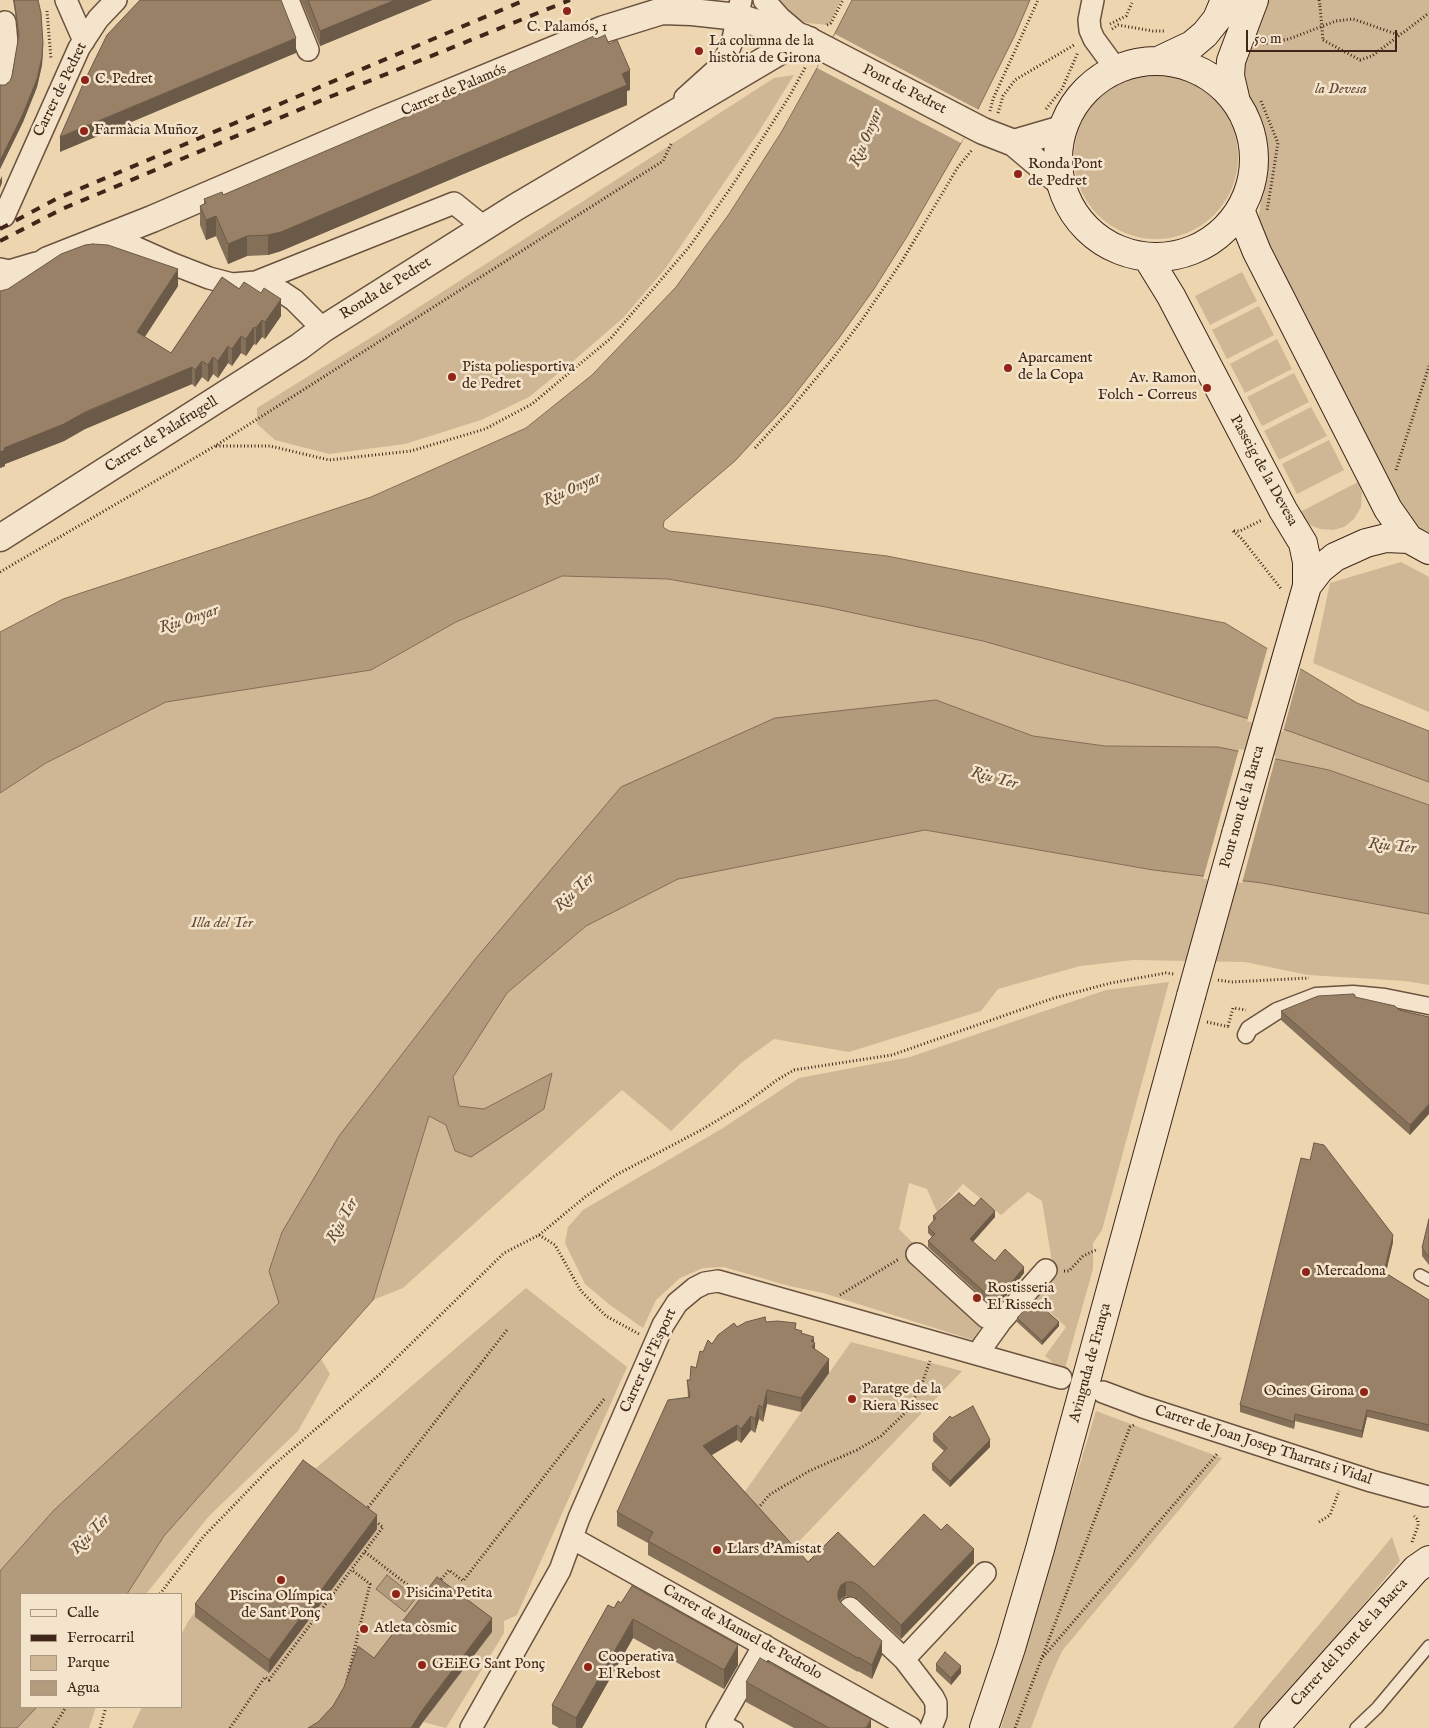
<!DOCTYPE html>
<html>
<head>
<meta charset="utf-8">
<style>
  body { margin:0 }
  #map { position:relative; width:1429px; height:1728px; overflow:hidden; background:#ecd5af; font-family:"IM FELL English",serif }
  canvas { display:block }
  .legend { position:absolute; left:20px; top:1593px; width:162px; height:115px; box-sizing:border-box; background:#f3e4cb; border:1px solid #ab9883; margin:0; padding:6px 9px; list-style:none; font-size:15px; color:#402618 }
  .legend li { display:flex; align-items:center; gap:10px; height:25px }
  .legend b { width:25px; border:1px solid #ab9883 }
  .scale { position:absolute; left:1246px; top:30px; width:151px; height:22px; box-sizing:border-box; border:2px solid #402618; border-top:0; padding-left:6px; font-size:15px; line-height:18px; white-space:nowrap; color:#402618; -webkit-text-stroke:4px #f3e4cb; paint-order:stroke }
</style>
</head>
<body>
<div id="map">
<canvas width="1429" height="1728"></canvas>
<ul class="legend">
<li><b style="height:6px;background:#f3e4cb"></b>Calle</li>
<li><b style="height:6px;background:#402618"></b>Ferrocarril</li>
<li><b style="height:14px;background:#cfb795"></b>Parque</li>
<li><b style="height:14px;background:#b29a7c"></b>Agua</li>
</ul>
<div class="scale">50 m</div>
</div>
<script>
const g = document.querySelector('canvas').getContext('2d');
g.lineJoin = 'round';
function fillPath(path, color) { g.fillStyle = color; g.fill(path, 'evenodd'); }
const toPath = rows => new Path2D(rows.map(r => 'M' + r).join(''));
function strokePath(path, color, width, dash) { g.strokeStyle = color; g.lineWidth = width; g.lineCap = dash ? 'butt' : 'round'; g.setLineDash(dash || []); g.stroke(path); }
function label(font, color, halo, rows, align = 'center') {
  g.font = font + ' "IM FELL English",serif'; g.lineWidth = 5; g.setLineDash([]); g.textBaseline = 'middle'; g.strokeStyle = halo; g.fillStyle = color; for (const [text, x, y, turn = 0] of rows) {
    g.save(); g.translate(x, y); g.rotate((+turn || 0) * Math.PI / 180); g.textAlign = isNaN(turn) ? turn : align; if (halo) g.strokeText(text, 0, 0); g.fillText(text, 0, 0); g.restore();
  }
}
const green = toPath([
  [775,0,841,0,829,25,807,23,787,14],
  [1263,0,1429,0,1429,537,1408,526,1258,223,1268,145,1243,86,1240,58],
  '1074 157a82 82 0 1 1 164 0a82 82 0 1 1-164 0Z',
  [794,75,758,133,665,269,623,318,571,363,529,397,481,420,405,444,329,454,275,440,257,424,257,408,388,327,774,78],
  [1242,272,1257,301,1210,325,1195,296],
  [1259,306,1274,335,1227,359,1212,330],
  [1277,339,1292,369,1245,393,1230,364],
  [1294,373,1309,402,1262,426,1247,397],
  [1311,407,1327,436,1279,460,1264,431],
  [1329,440,1344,470,1297,494,1282,464],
  [1358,482,1362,493,1361,507,1354,519,1344,527,1333,530,1320,529,1310,525,1300,512],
  [1401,562,1429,577,1429,712,1313,663,1330,583],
  [562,576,668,579,826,607,983,641,1134,684,1289,731,1429,782,1429,805,1329,770,1218,747,1105,746,1033,736,936,700,621,787,269,1271,280,1303,54,1510,0,1571,0,793,46,763,166,702,371,670,456,622],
  [925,830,1153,870,1262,883,1429,914,1429,985,1405,981,1308,975,1245,962,1133,960,1080,966,998,989,981,1011,849,1052,774,1039,741,1063,671,1131,622,1090,403,1288,373,1300,429,1116,446,1125,455,1151,544,1109,552,1073,484,1109,459,1106,453,1077,507,993,586,926,678,879],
  [1169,982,1102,1230,1093,1243,1093,1269,1064,1372,1045,1356,1066,1327,1036,1299,1051,1279,1052,1262,1042,1201,1028,1192,1001,1215,963,1184,937,1212,927,1189,909,1183,899,1229,913,1243,914,1268,982,1325,973,1340,823,1293,789,1286,724,1267,703,1268,680,1278,656,1300,643,1328,610,1305,585,1284,565,1243,568,1227,583,1210,723,1128,799,1078,910,1057,1106,990],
  [526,1288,627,1367,517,1615,504,1621,504,1633,446,1728,423,1722,419,1728,132,1728,142,1707,181,1707,181,1635,189,1620,306,1464,316,1468],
  [851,1342,962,1371,787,1554,739,1500],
  [321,1359,330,1374,298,1431,209,1516,146,1594,127,1594,164,1536],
  [1096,1411,1222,1458,1062,1651,1049,1680,1031,1728,1001,1728],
  [1392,1537,1400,1561,1259,1728,1233,1728],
  [37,1707,96,1707,89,1728,17,1728]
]);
const water = toPath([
  [852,0,1030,0,1015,35,961,143,908,235,874,289,839,338,788,403,735,461,664,521,663,527,669,531,887,556,1225,623,1357,703,1429,731,1429,782,1289,731,1134,684,983,641,826,607,668,579,562,576,456,622,371,670,166,702,46,763,0,793,0,632,63,599,371,497,526,428,592,375,676,287,729,214,782,131,817,68,852,0],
  [936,700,1033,736,1105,746,1218,747,1329,770,1429,805,1429,914,1262,883,1153,870,925,830,678,879,586,926,507,993,453,1077,459,1106,484,1109,552,1073,544,1109,471,1157,455,1151,446,1125,429,1116,373,1300,164,1536,127,1594,21,1594,21,1707,37,1707,17,1728,0,1728,0,1571,54,1510,279,1303,269,1271,282,1232,339,1136,477,957,621,787,775,718,936,700],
  [387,1575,416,1598,405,1612,376,1589,387,1575]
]);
const pier = toPath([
  [835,34,979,110,961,143,817,68],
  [1268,646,1301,666,1283,732,1247,721],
  [1239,749,1276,756,1242,883,1203,879]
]);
const path = toPath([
  [1319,0,1320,6],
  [47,11,51,59],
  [1110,24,1126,16,1132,3],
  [827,25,831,23,843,0],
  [1112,29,1118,25,1153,31,1164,31],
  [1323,40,1360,60,1372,56,1429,13],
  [1263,44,1289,39,1336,21,1353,19,1399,35],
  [1261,101,1278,143,1267,211],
  [1046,109,1062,89,1078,52],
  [990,111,993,99,1038,0],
  [998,113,1003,96,1015,80,1074,45],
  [216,446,270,446,329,460,411,451,485,429,532,404,611,338,690,246,732,186,789,97,806,66],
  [755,448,787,413,834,357,862,320,902,261,958,167,972,150],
  [1396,470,1429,366],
  [1233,531,1242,539,1282,590],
  [1234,531,1240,531,1262,520],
  [0,572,215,446,663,161,672,142],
  [1218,980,1231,982,1309,978],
  [1207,1022,1230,1027],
  [1228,1026,1233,1008,1246,1010],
  [539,1235,555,1245,581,1291,606,1316,639,1334],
  [1064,1271,1069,1271,1083,1256,1098,1249],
  [840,1295,899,1259],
  [366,1510,507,1330],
  [756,1511,769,1495,809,1471,857,1450,881,1436,905,1413,920,1389,930,1361],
  [1319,1522,1330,1515,1339,1491],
  [1412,1542,1418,1526,1418,1520,1414,1516],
  [365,1552,426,1599],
  [439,1582,449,1570,463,1581,605,1398],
  [160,1594,203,1537,269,1469,380,1374,504,1253,539,1235,585,1197,616,1175,703,1129,746,1103,777,1080,794,1070,892,1055,1054,998,1111,983,1166,973,1174,974],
  [1043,1657,1218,1453],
  [347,1680,370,1584,352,1570],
  [53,1728,66,1707],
  [100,1728,106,1707],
  [230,1728,265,1677,269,1680,383,1527,375,1521],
  [1015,1728,1130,1427,1134,1425]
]);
const service = toPath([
  [1420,1275,1429,1280],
  [722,1720,737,1728],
  [1356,1728,1377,1708,1429,1646]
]);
const pedestrian = toPath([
  [1246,1035,1249,1029,1277,1011,1316,996,1353,994,1385,997,1429,1006]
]);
const minor = toPath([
  [66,0,84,41],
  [288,0,308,50],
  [764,0,780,18,800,35],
  [1093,0,1089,20,1090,30,1094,39,1116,69],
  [0,81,7,43,5,22],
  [685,98,715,71,726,57,733,39,741,0],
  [4,216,79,48,98,19,116,0],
  [110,236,173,264,209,278,232,284,256,282,454,203,485,228],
  [0,269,9,271,36,263],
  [256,282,282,292,294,300,323,329],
  [917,1254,986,1317,1001,1321],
  [980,1355,983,1346,1001,1321,1046,1270],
  [1103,1392,1143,1407,1371,1481,1425,1496],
  [572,1538,911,1728],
  [850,1608,904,1659,933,1697,936,1703,936,1715,931,1728],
  [904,1659,985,1573],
  [471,1728,560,1570,579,1518,663,1325,677,1303,695,1288,705,1283,718,1281,1061,1378],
  [717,1728,764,1645]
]);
const tertiary = toPath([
  [1014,143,1062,129],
  [0,293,48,260,152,219,378,122,604,29,662,11,692,12,738,17,804,38,983,131,1014,143,1060,182],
  [0,538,299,347,323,329,516,207,782,50,809,40]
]);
const secondary = toPath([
  '1058 159a98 98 0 1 1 196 0a98 98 0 1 1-196 0Z',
  [1158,61,1192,45,1205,34,1217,19,1225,0],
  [1236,102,1230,76,1231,61,1254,0],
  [1240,210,1257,252,1388,509,1409,539,1429,550],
  [1147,257,1171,296,1283,510,1303,543,1307,562,1307,586,1236,834],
  [1307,586,1320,569,1335,557,1366,543,1386,538,1409,539],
  [984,1728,1011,1648,1040,1549,1191,996],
  [1274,1728,1416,1569,1429,1560]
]);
const rail = toPath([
  [0,229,56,199,525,0],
  [0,241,62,209,332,96,570,0]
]);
const pathBridge = toPath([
  [1320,6,1323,40]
]);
const secondaryBridge = toPath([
  [1191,996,1236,834]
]);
const wall = toPath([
  [13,0,38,0,43,51,42,65,37,87,23,122,0,169,0,85,5,85,10,81,12,76,19,38],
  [301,0,432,0,320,46],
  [596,39,630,90,627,91,627,105,281,251,268,255,247,256,228,264,216,236,206,240,200,225,200,206,204,204,204,199,223,195],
  [222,277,281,316,265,339,262,337,256,345,254,344,246,356,241,353,232,366,228,363,218,378,213,374,208,382,202,377,195,387,192,384,85,429,64,441,5,464,5,466,0,468,0,291,178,286,145,337,171,353],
  [1355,997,1399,1010,1429,1017,1410,1135,1281,1020,1281,1011],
  [974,1206,995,1217,973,1242,995,1261,1024,1273,999,1305,997,1303,994,1306,992,1306,928,1247,928,1241,932,1237,928,1233,928,1227,933,1221,933,1216],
  [1429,1219,1429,1265,1422,1256,1422,1248],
  [1393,1242,1386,1273,1429,1300,1429,1432,1367,1417,1362,1438,1295,1421,1294,1429,1240,1412,1240,1405],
  [1017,1318,1059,1326,1042,1345,1017,1322],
  [766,1322,796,1329,814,1343,815,1349,829,1373,801,1412,767,1404,763,1422,759,1419,755,1433,751,1430,741,1443,737,1440,712,1455,808,1562,874,1567,974,1563,901,1639,858,1599,852,1596,846,1596,841,1599,840,1601,882,1655,872,1679,858,1671,858,1672,648,1555,648,1543,617,1526,617,1512,688,1397,687,1380,690,1380,703,1352,712,1344,737,1327],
  [933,1434,990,1447,950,1487,932,1470,932,1464,944,1451,933,1441],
  [377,1529,269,1673,195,1617,195,1604],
  [608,1605,738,1665,724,1689,633,1638,582,1728,559,1728,552,1724,552,1705],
  [936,1664,961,1673,951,1685,936,1671],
  [746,1682,871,1728,794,1728,746,1702]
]);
const shadedWall = toPath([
  [395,0,432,0,320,46,320,31],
  [296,38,296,53,60,152,60,137],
  [43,43,42,65,37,87,23,122,0,169,0,161],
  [630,70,630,90,627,91,627,105,281,251,268,255,268,235],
  [2,176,2,183,0,188,0,180],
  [216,216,216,236,206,240,206,220],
  [247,236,247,256,228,264,228,244],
  [178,269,178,286,137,348,137,332],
  [281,299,281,316,265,339,265,322],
  [262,320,262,337,256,345,256,328],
  [254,327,254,344,246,356,246,339],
  [241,336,241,353,232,366,232,349],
  [228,346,228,363,218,378,218,361],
  [213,357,213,374,208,382,208,365],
  [202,361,202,377,195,387,195,370],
  [192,367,192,384,85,429,64,441,5,464,5,466,0,468,0,452,4,448],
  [1429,1104,1429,1114,1410,1135,1410,1125],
  [995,1211,995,1217,970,1245,970,1239],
  [1393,1235,1393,1242,1384,1279,1384,1272],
  [1024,1267,1024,1273,999,1305,999,1298],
  [997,1297,997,1303,994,1306,994,1300],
  [1059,1322,1059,1326,1042,1345,1042,1341],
  [814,1337,814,1344,815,1343,815,1357,811,1341],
  [829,1359,829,1373,801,1412,801,1398],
  [767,1390,767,1404,763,1422,763,1408],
  [759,1405,759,1419,755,1433,755,1419],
  [1367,1410,1367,1417,1362,1438,1362,1431],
  [1295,1414,1295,1421,1294,1429,1294,1422],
  [751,1416,751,1430,741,1443,741,1429],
  [737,1425,737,1440,703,1460,703,1446],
  [990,1440,990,1447,950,1487,950,1481],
  [377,1515,377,1529,269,1673,269,1660],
  [974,1549,974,1563,901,1639,901,1625],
  [846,1582,846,1596,841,1599,838,1606,838,1592,841,1585],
  [492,1618,492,1632,423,1722,419,1728,411,1728,423,1709],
  [633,1619,633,1638,582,1728,576,1728,576,1718],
  [882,1641,882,1655,872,1679,872,1665],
  [738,1645,738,1665,724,1689,724,1670],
  [961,1666,961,1673,951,1685,951,1678],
  [871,1719,871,1728,866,1728]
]);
const building = toPath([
  [14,0,38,0,41,13,43,43,42,57,37,79,23,114,0,161,0,85,5,85,10,81,12,76,19,34,14,0],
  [140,0,281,0,296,38,60,137,84,82,107,35,140,0],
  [308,0,395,0,320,31,308,0],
  [605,35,609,44,617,40,630,70,622,74,627,85,281,232,268,235,247,236,228,244,216,216,206,220,200,206,206,203,204,199,222,192,223,195,594,36,596,39,605,35],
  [93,244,108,245,178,269,137,332,171,353,222,277,239,289,244,282,261,293,264,288,281,299,265,322,262,320,256,328,254,327,246,339,241,336,232,349,228,346,218,361,213,357,208,365,202,361,195,370,192,367,85,412,64,424,4,448,5,450,0,452,0,291,8,289,61,254,85,245,93,244],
  [1353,994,1355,995,1355,997,1395,1006,1399,1010,1429,1017,1429,1104,1410,1125,1281,1011,1318,996,1353,994],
  [1314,1143,1324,1145,1393,1235,1384,1272,1429,1300,1429,1425,1367,1410,1362,1431,1295,1414,1294,1422,1240,1405,1301,1158,1310,1160,1314,1143],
  [959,1193,974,1206,981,1198,995,1211,970,1239,995,1261,1005,1249,1024,1267,999,1298,997,1297,994,1300,992,1299,928,1241,935,1234,928,1227,936,1218,933,1216,959,1193],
  [1429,1219,1429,1257,1422,1248,1429,1219],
  [1034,1300,1059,1322,1042,1341,1017,1318,1034,1300],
  [765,1317,766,1322,777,1321,796,1323,795,1329,802,1331,801,1333,814,1337,811,1341,815,1343,812,1347,829,1359,801,1398,767,1390,763,1408,759,1405,755,1419,751,1416,741,1429,737,1425,703,1446,808,1562,838,1532,874,1567,924,1514,941,1530,947,1524,974,1549,901,1625,858,1585,852,1582,846,1582,841,1585,838,1592,838,1598,841,1603,882,1641,872,1665,858,1657,858,1658,648,1541,653,1532,617,1512,668,1400,690,1397,687,1380,690,1380,691,1366,696,1368,700,1351,703,1352,708,1340,712,1344,718,1335,734,1323,737,1327,746,1322,765,1317],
  [973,1406,990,1440,950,1481,932,1464,947,1448,933,1434,950,1416,952,1418,973,1406],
  [303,1460,377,1515,269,1660,195,1604,303,1460],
  [437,1577,492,1618,423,1709,411,1728,308,1728,318,1722,333,1706,344,1687,358,1646,374,1658,437,1577],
  [632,1586,738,1645,724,1670,633,1619,576,1718,552,1705,608,1605,614,1608,618,1601,621,1603,632,1586],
  [945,1652,961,1666,951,1678,936,1664,945,1652],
  [760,1658,871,1719,866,1728,829,1728,746,1682,760,1658]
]);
const markers = [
  [567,11,5,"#8f2418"],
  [699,51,5,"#8f2418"],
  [85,80,5,"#8f2418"],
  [84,131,5,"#8f2418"],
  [1018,174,5,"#8f2418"],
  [1008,368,5,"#8f2418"],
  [452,377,5,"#8f2418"],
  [1207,388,5,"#8f2418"],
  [1306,1272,5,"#8f2418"],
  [977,1298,5,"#8f2418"],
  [1364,1392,5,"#8f2418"],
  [852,1399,5,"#8f2418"],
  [717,1550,5,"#8f2418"],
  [281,1580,5,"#8f2418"],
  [396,1594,5,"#8f2418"],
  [364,1629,5,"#8f2418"],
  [422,1665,5,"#8f2418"],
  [588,1667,5,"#8f2418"]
];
const poiNames = [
  ["C. Palamós, 1",567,28,"center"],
  ["La columna de la",709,42],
  ["història de Girona",709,59],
  ["C. Pedret",95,80],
  ["Farmàcia Muñoz",94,131],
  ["Ronda Pont",1028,165],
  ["de Pedret",1028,182],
  ["Aparcament",1018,359],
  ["de la Copa",1018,376],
  ["Pista poliesportiva",462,368],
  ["de Pedret",462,385],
  ["Av. Ramon",1197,379,"right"],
  ["Folch - Correus",1197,396,"right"],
  ["Mercadona",1316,1272],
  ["Rostisseria",987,1289],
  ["El Rissech",987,1306],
  ["Paratge de la",862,1390],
  ["Riera Rissec",862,1407],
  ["Ocines Girona",1354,1392,"right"],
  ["Llars d'Amistat",727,1550],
  ["Pisicina Petita",406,1594],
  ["Piscina Olímpica",281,1597,"center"],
  ["de Sant Ponç",281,1614,"center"],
  ["Atleta còsmic",374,1629],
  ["Cooperativa",598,1658],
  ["El Rebost",598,1675],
  ["GEiEG Sant Ponç",432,1665]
];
const streetNames = [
  ["Carrer de Pedret",61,90,-64],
  ["Pont de Pedret",904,90,27],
  ["Carrer de Palamós",454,91,-23],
  ["Ronda de Pedret",386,289,-32],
  ["Carrer de Palafrugell",162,435,-32],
  ["Passeig de la Devesa",1263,471,61],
  ["Pont nou de la Barca",1243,807,-74],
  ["Carrer de l'Esport",649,1361,-65],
  ["Avinguda de França",1091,1363,-75],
  ["Carrer de Joan Josep Tharrats i Vidal",1263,1446,18],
  ["Carrer de Manuel de Pedrolo",742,1633,29],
  ["Carrer del Pont de la Barca",1350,1643,-48]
];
const parkNames = [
  ["la Devesa",1341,90],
  ["Illa del Ter",222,924]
];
const waterNames = [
  ["Riu Onyar",867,138,-67],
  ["Riu Onyar",572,490,-24],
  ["Riu Onyar",189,620,-18],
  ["Riu Ter",994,779,15],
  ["Riu Ter",1392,847,6],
  ["Riu Ter",575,893,-43],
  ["Riu Ter",343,1221,-61],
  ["Riu Ter",91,1535,-46]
];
fillPath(green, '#cfb795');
fillPath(water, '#b29a7c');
strokePath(water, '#846c54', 1);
fillPath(pier, '#ecd5af');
strokePath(service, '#6b523e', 14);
strokePath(pedestrian, '#6b523e', 19);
strokePath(minor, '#6b523e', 24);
strokePath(tertiary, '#6b523e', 29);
strokePath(secondary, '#402618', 30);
strokePath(path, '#402618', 3, [1, 2.5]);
strokePath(service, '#f3e4cb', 11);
strokePath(pedestrian, '#f3e4cb', 16);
strokePath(minor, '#f3e4cb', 21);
strokePath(tertiary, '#f3e4cb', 26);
strokePath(secondary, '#f3e4cb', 28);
strokePath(rail, '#402618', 4, [9, 9]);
strokePath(secondaryBridge, '#402618', 30, []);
strokePath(pathBridge, '#402618', 3, [1, 2.5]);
strokePath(secondaryBridge, '#f3e4cb', 28);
fillPath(wall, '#846f59');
fillPath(shadedWall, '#6b5a48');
fillPath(building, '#998167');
strokePath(building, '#6b5a48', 1);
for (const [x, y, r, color] of markers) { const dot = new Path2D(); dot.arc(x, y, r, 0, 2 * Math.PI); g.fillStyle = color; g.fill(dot); strokePath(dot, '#f3e4cb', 2); }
label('15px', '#402618', '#f3e4cb', poiNames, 'left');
label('15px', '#402618', '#f3e4cb', streetNames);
label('italic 15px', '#644a37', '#f3e4cb', parkNames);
label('italic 16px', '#624936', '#f3e4cb', waterNames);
</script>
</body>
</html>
